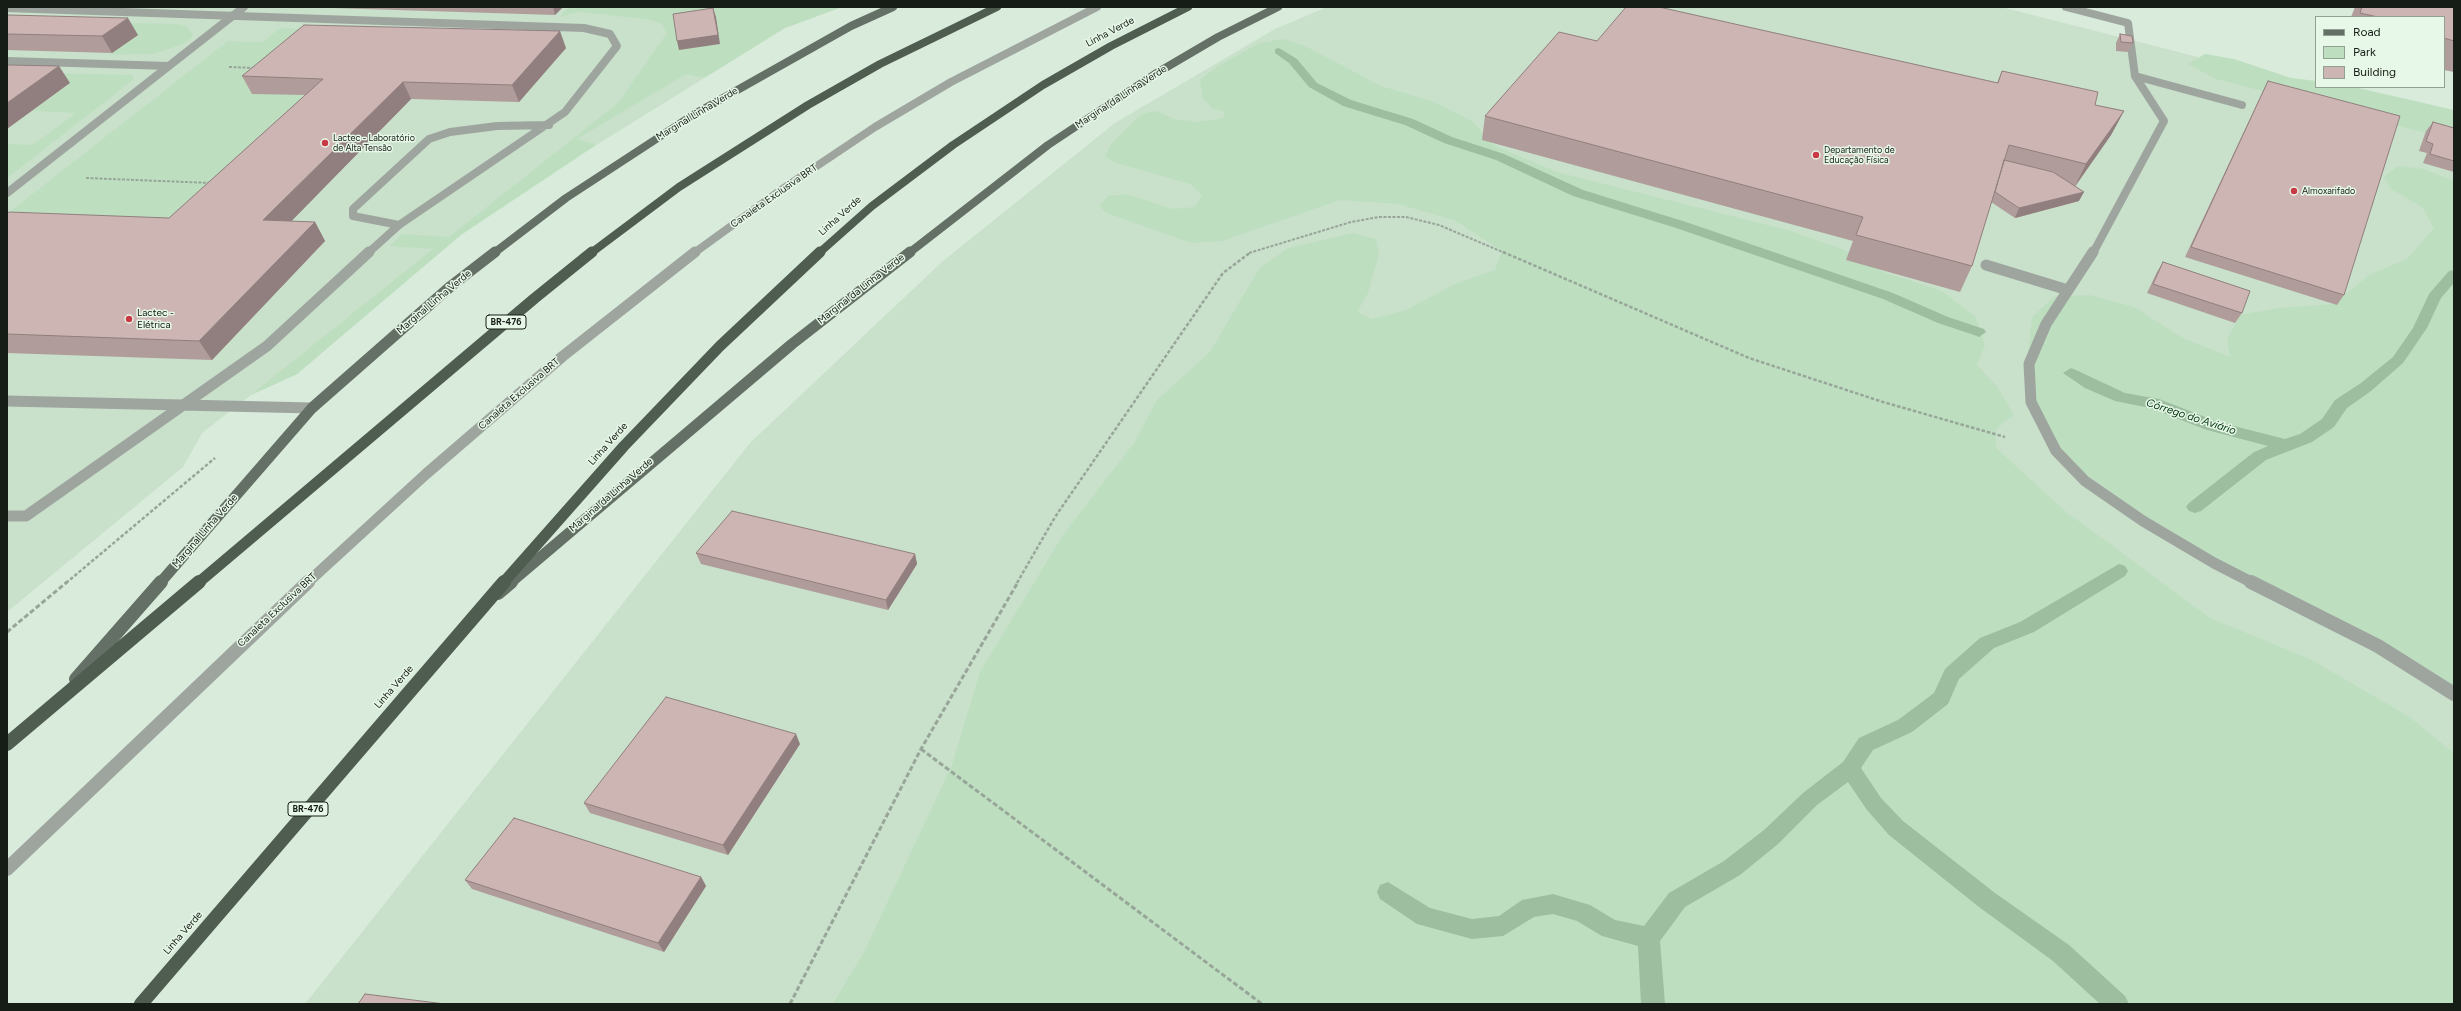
<!DOCTYPE html>
<html>
<head>
<meta charset="utf-8">
<style>
  body { margin:0 }
  #map { position:relative; width:2461px; height:1011px; overflow:hidden; background:#d9ebdb; font-family:Figtree,sans-serif }
  canvas { display:block }
  .frame { position:absolute; inset:0; border:8px solid #161c16; pointer-events:none }
  .legend { position:absolute; left:2315px; top:16px; width:130px; height:72px; box-sizing:border-box; background:#e7f8e8; border:1px solid #93a094; margin:0; padding:5px 7px; list-style:none; font-size:12px; color:#161c16 }
  .legend li { display:flex; align-items:center; gap:8px; height:20px }
  .legend b { width:20px; border:1px solid #93a094 }
</style>
</head>
<body>
<div id="map">
<canvas width="2461" height="1011"></canvas>
<div class="frame"></div>
<ul class="legend">
<li><b style="height:5px;background:#647065"></b>Road</li>
<li><b style="height:11px;background:#bddfc0"></b>Park</li>
<li><b style="height:11px;background:#cdb5b4"></b>Building</li>
</ul>
</div>
<script>
const g = document.querySelector('canvas').getContext('2d');
g.lineJoin = 'round';
function fillPath(path, color) { g.fillStyle = color; g.fill(path, 'evenodd'); }
const toPath = rows => new Path2D(rows.map(r => 'M' + r).join(''));
function strokePath(path, color, width, dash) { g.strokeStyle = color; g.lineWidth = width; g.lineCap = dash ? 'butt' : 'round'; g.setLineDash(dash || []); g.stroke(path); }
function label(font, color, halo, rows, align = 'center') {
  g.font = font + ' Figtree,sans-serif'; g.lineWidth = 3; g.setLineDash([]); g.textBaseline = 'middle'; g.strokeStyle = halo; g.fillStyle = color; for (const [text, x, y, turn = 0] of rows) {
    g.save(); g.translate(x, y); g.rotate((+turn || 0) * Math.PI / 180); g.textAlign = isNaN(turn) ? turn : align; if (halo) g.strokeText(text, 0, 0); g.fillText(text, 0, 0); g.restore();
  }
}
const built = toPath([
  [7,7,842,7,785,28,585,152,461,234,297,374,251,395,202,433,183,467,7,612],
  [1327,7,2001,7,2454,122,2454,1004,305,1004,750,443,943,261,1115,123,1275,29]
]);
const green = toPath([
  [569,7,842,7,785,28,704,78,686,74,577,139,596,145,461,235,297,374,251,395,433,249,390,246,402,234,449,237,618,103,667,33,661,23,645,19,579,12,559,17],
  [7,20,176,24,186,26,193,34,191,38,183,44,154,54,109,55,137,35],
  [280,28,432,33,252,93,332,96,181,236,7,214,228,41,263,42],
  [1282,39,1305,46,1381,86,1432,101,1472,121,1493,145,1557,172,1791,231,1842,249,1883,272,1940,290,1975,316,1985,345,1977,365,1996,385,2014,415,1996,429,1996,448,2065,511,2210,618,2310,659,2408,716,2454,753,2454,1004,833,1004,864,952,952,765,980,672,1063,535,1134,443,1157,400,1210,352,1259,269,1288,248,1353,233,1376,239,1379,254,1368,293,1357,312,1372,319,1404,311,1455,284,1495,270,1502,251,1454,220,1398,204,1340,200,1222,241,1191,243,1107,213,1099,206,1108,196,1127,194,1173,209,1195,207,1202,195,1190,184,1116,163,1105,157,1111,144,1141,114,1157,111,1174,119,1198,122,1223,118,1225,112,1213,109,1203,99,1200,80,1218,66,1260,43],
  [2205,54,2234,59,2291,78,2316,81,2316,87,2354,87,2454,110,2454,140,2216,79,2188,64],
  [52,73,133,75,133,80,7,178,7,144,33,145,76,113,33,111,70,84],
  [2398,166,2424,169,2454,181,2454,696,2197,554,2083,472,2042,433,2025,383,2032,317,2054,297,2089,295,2134,307,2181,337,2230,357,2227,340,2240,315,2278,308,2334,304,2369,275,2407,259,2434,228,2422,207,2391,189,2384,177]
]);
const stream = toPath([
  [1279,48,1297,59,1317,83,1351,100,1413,119,1452,137,1504,154,1583,190,1686,222,1893,293,1948,317,1984,329,1986,332,1979,337,1974,335,1938,323,1883,299,1676,228,1573,196,1496,160,1444,143,1405,125,1343,106,1309,87,1289,63,1275,53,1275,49,1279,48],
  [2454,270,2454,283,2441,298,2427,328,2403,363,2371,391,2347,408,2334,427,2312,442,2266,460,2201,511,2195,513,2189,511,2186,507,2189,503,2254,452,2268,446,2207,430,2150,408,2115,401,2085,388,2063,373,2071,368,2076,370,2125,393,2159,399,2218,422,2285,439,2300,434,2322,419,2335,400,2361,383,2393,357,2413,328,2429,294,2449,271,2454,270],
  [2119,564,2125,566,2128,571,2125,576,2034,632,1994,648,1959,679,1948,704,1912,732,1873,750,1861,768,1881,798,1903,821,1995,893,2069,945,2125,996,2129,1004,2100,1004,2053,961,1979,907,1889,835,1867,810,1848,782,1817,805,1778,844,1740,875,1685,907,1660,941,1665,1004,1641,1004,1638,946,1602,936,1577,921,1553,914,1534,917,1503,936,1472,939,1417,924,1380,899,1377,892,1380,885,1388,882,1430,908,1472,919,1499,916,1522,900,1553,894,1590,905,1615,920,1644,926,1669,893,1724,861,1764,830,1803,793,1843,762,1859,738,1898,720,1934,693,1945,669,1980,638,2020,622,2119,564]
]);
const pathFar2 = toPath([
  [229,67,256,68],
  [86,178,211,183],
  [1249,253,1351,222,1379,217,1406,217,1439,225,1505,253]
]);
const pathFar1 = toPath([
  [1503,252,1749,358,1883,402,2005,437],
  [66,583,215,458],
  [1017,583,1055,517,1223,273,1251,252]
]);
const path = toPath([
  [7,632,67,582],
  [921,749,1262,1004],
  [790,1004,921,749,1018,582]
]);
const minorFar2 = toPath([
  [2066,7,2128,23,2135,76],
  [7,8,584,28,610,34,617,46,565,112,399,225,368,253],
  [7,61,169,66],
  [7,193,244,7],
  [399,225,353,216,353,209,429,139,450,132,497,126,549,125],
  [694,253,781,190,875,127,951,82,1097,7],
  [2093,253,2164,121,2135,76,2242,105]
]);
const minorFar1 = toPath([
  [2093,252,2046,324,2029,364,2031,402,2056,451,2085,481,2143,521,2214,563,2253,583],
  [1986,265,2068,290],
  [7,401,312,408],
  [7,516,26,516,267,346,369,252],
  [307,583,426,474,563,356,695,252]
]);
const minor = toPath([
  [2251,582,2378,646,2454,694],
  [7,869,308,582]
]);
const majorFar2 = toPath([
  [494,253,566,198,693,115,851,26,893,7],
  [909,253,1048,145,1155,74,1218,37,1278,7]
]);
const majorFar1 = toPath([
  [160,583,312,408,451,286,495,252],
  [510,583,792,344,910,252]
]);
const major = toPath([
  [498,593,511,582],
  [76,679,161,582]
]);
const highwayFar2 = toPath([
  [591,253,679,187,808,105,880,64,997,7],
  [819,253,872,206,953,145,1043,85,1111,46,1188,7]
]);
const highwayFar1 = toPath([
  [198,583,535,298,592,252],
  [503,583,624,446,720,346,820,252]
]);
const highway = toPath([
  [7,744,199,582],
  [141,1004,504,582]
]);
const wall = toPath([
  [301,7,563,7,555,15],
  [2355,7,2454,7,2454,72,2444,70,2444,17,2351,17],
  [7,15,138,35,112,53,7,50],
  [2120,34,2133,43,2128,52,2116,51,2116,43],
  [1597,41,1997,83,2002,71,2095,105,2124,111,2111,135,2075,186,2079,201,2015,218,1991,202,1972,266,1960,292,1846,260,1853,241,1482,140,1485,116],
  [566,48,519,102,411,99,291,221,315,222,325,241,212,360,7,353,7,214,169,218,305,95,252,94,242,76],
  [2268,81,2344,295,2337,305,2185,257,2263,91],
  [2433,122,2454,128,2454,172,2423,163,2427,153,2419,151,2426,131],
  [2163,262,2242,313,2235,323,2147,293,2157,272],
  [696,553,915,554,917,564,888,610,701,564],
  [800,744,728,855,590,813,584,803],
  [701,877,706,886,664,952,472,889,465,880]
]);
const shadedWall = toPath([
  [553,7,563,7,555,15],
  [713,8,716,17,720,44,679,50,677,41],
  [128,18,138,35,112,53,102,36],
  [560,31,566,48,519,102,512,85],
  [59,66,70,83,7,129,7,103],
  [403,82,411,99,274,239,263,220],
  [2124,111,2111,135,2074,188,2086,164],
  [2084,192,2079,201,2015,218,2019,208],
  [315,222,325,241,212,360,199,341],
  [915,554,917,564,888,610,886,600],
  [796,734,800,744,728,855,723,845],
  [701,877,706,886,664,952,658,943]
]);
const building = toPath([
  [1626,7,1659,7,1998,83,2002,71,2098,92,2095,105,2124,111,2086,164,2009,145,1972,266,1856,235,1863,217,1485,116,1559,32,1597,41,1626,7],
  [2362,7,2454,7,2454,41,2444,38,2444,17,2378,17,2360,13,2362,7],
  [713,8,718,35,677,41,673,14,713,8],
  [7,15,128,18,102,36,7,34,7,15],
  [304,25,560,31,512,85,403,82,263,220,315,222,199,341,7,334,7,214,9,212,169,218,323,79,242,76,304,25],
  [2120,34,2132,36,2133,43,2121,42,2120,34],
  [7,65,59,66,7,103,7,65],
  [2268,81,2400,116,2344,295,2191,247,2268,81],
  [2433,122,2454,128,2454,161,2430,154,2433,144,2426,141,2433,122],
  [2004,160,2053,172,2084,192,2019,208,1995,192,2004,160],
  [2163,262,2250,291,2242,313,2153,284,2163,262],
  [732,511,915,554,886,600,696,553,732,511],
  [666,697,796,734,723,845,584,803,666,697],
  [514,818,701,877,658,943,465,880,514,818],
  [365,994,445,1004,358,1004,365,994]
]);
const markers = [
  [325,143,4,"#c93945"],
  [1816,155,4,"#c93945"],
  [2294,191,4,"#c93945"],
  [129,319,4,"#c93945"]
];
const farPoinames = [
  ["Lactec - Laboratório",333,138],
  ["de Alta Tensão",333,148],
  ["Departamento de",1824,150],
  ["Educação Física",1824,160],
  ["Almoxarifado",2302,191]
];
const shields = [
  [506,322,40],
  [308,809,40]
];
const shieldNames = [
  ["BR-476",506,322],
  ["BR-476",308,809]
];
const streetNames = [
  ["Linha Verde",1110,32,-28],
  ["Marginal da Linha Verde",1121,97,-33],
  ["Marginal Linha Verde",697,114,-31],
  ["Canaleta Exclusiva BRT",774,196,-35],
  ["Linha Verde",840,216,-42],
  ["Marginal da Linha Verde",861,289,-38],
  ["Marginal Linha Verde",434,302,-40],
  ["Canaleta Exclusiva BRT",519,394,-41],
  ["Linha Verde",608,444,-48],
  ["Marginal da Linha Verde",611,495,-41],
  ["Marginal Linha Verde",205,531,-49],
  ["Canaleta Exclusiva BRT",277,610,-43],
  ["Linha Verde",394,687,-49],
  ["Linha Verde",183,933,-49]
];
const poiNames = [
  ["Lactec -",137,313],
  ["Elétrica",137,325]
];
const waterNames = [
  ["Córrego do Aviário",2191,417,18]
];
fillPath(built, '#c9e0cb');
fillPath(green, '#bddfc0');
fillPath(stream, '#9dbfa0');
strokePath(pathFar2, '#98a69a', 2, [3, 1.5]);
strokePath(pathFar1, '#98a69a', 2.5, [3.5, 2]);
strokePath(path, '#98a69a', 3, [5, 2.5]);
strokePath(minorFar2, '#9ea59f', 8);
strokePath(minorFar1, '#9ea59f', 11);
strokePath(minor, '#9ea59f', 14);
strokePath(majorFar2, '#647065', 8);
strokePath(majorFar1, '#647065', 11);
strokePath(major, '#647065', 14);
strokePath(highwayFar2, '#4f5d50', 8);
strokePath(highwayFar1, '#4f5d50', 11);
strokePath(highway, '#4f5d50', 14);
fillPath(wall, '#b09c9b');
fillPath(shadedWall, '#907f7e');
fillPath(building, '#cdb5b4');
strokePath(building, '#907f7e', 1);
for (const [x, y, r, color] of markers) { const dot = new Path2D(); dot.arc(x, y, r, 0, 2 * Math.PI); g.fillStyle = color; g.fill(dot); strokePath(dot, '#e7f8e8', 1.5); }
label('9px', '#161c16', '#e7f8e8', farPoinames, 'left');
for (const [x, y, w] of shields) { const box = new Path2D(); box.roundRect(x - w / 2, y - 7, w, 14, 3); g.fillStyle = '#e7f8e8'; g.fill(box); strokePath(box, '#161c16', 1); }
label('bold 9px', '#161c16', null, shieldNames);
label('10px', '#161c16', '#e7f8e8', streetNames);
label('10px', '#161c16', '#e7f8e8', poiNames, 'left');
label('italic 11px', '#00350e', '#e7f8e8', waterNames);
</script>
</body>
</html>
